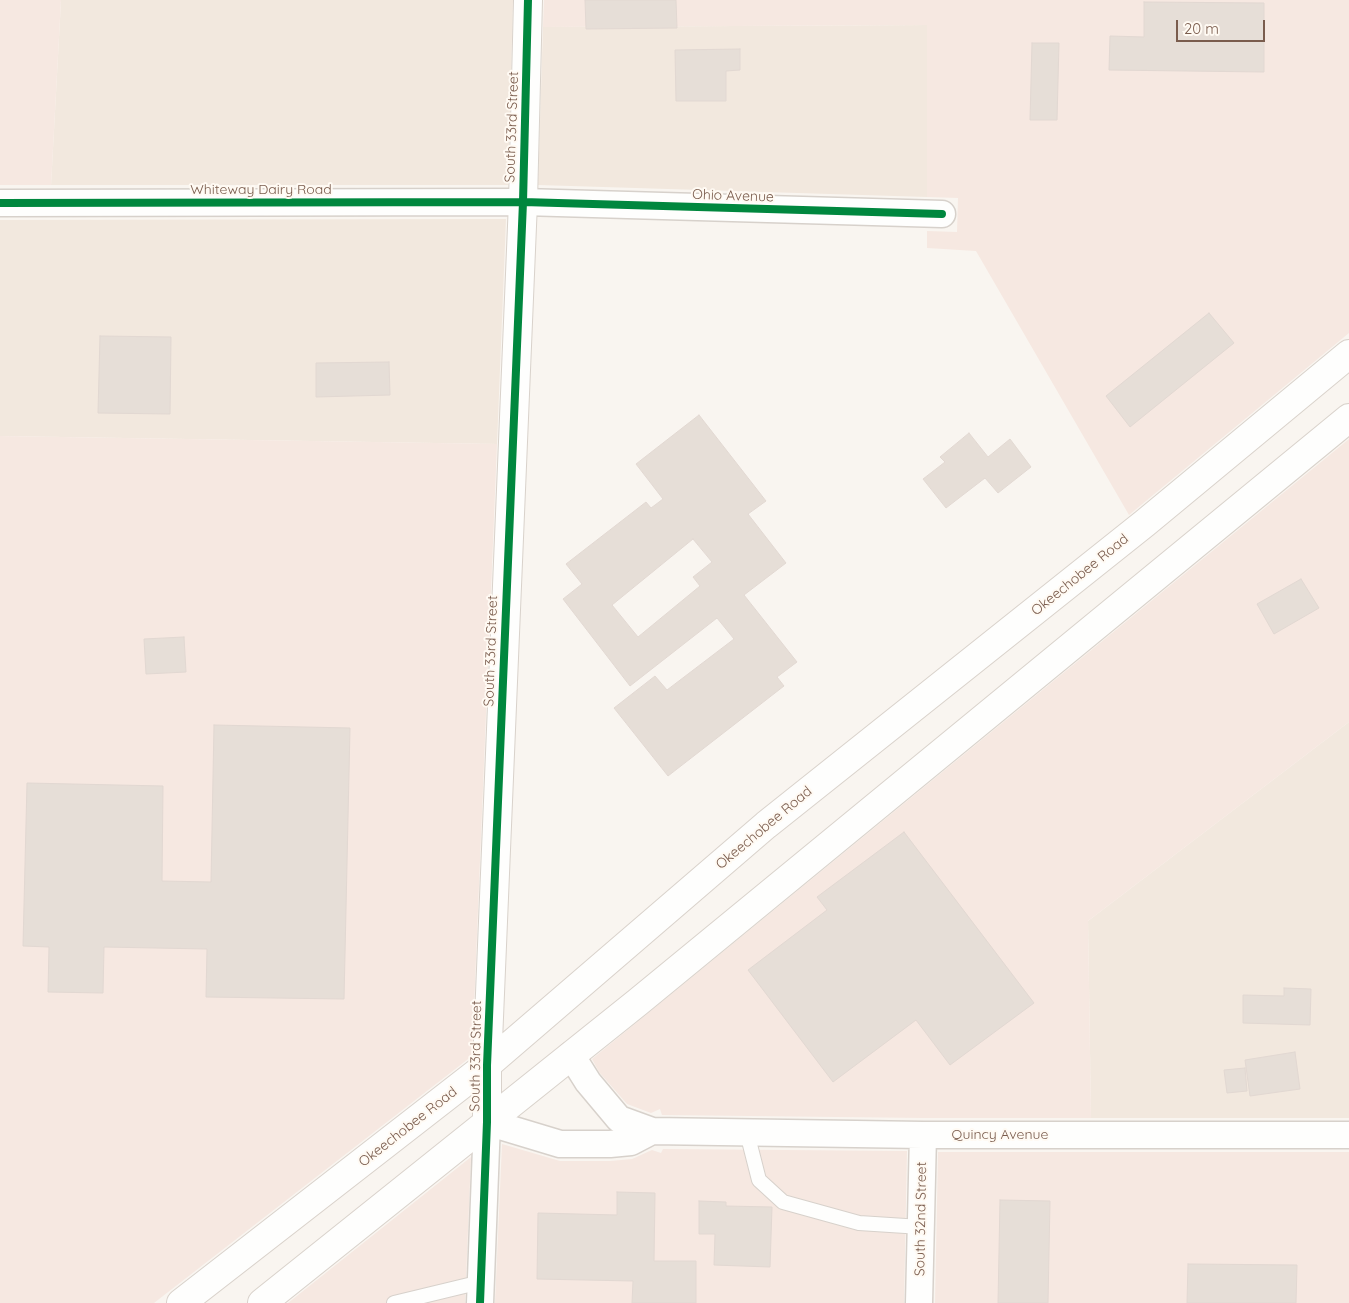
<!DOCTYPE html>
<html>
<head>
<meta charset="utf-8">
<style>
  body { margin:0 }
  #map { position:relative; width:1349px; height:1303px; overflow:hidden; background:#f9f5f0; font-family:Quicksand,sans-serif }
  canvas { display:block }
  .scale { position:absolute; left:1176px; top:20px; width:89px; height:22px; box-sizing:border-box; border:2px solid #7a5c4d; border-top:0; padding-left:6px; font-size:15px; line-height:18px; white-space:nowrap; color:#7a5c4d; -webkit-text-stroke:4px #fffaf3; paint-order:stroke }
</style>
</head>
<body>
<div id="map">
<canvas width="1349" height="1303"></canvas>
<div class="scale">20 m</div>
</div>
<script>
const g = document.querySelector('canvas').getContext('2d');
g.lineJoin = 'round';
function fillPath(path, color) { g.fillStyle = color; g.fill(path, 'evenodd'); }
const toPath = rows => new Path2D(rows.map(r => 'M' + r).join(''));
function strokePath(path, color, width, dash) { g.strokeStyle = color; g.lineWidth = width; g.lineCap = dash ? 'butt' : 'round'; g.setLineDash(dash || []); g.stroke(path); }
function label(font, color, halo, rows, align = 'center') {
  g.font = font + ' Quicksand,sans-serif'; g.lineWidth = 4; g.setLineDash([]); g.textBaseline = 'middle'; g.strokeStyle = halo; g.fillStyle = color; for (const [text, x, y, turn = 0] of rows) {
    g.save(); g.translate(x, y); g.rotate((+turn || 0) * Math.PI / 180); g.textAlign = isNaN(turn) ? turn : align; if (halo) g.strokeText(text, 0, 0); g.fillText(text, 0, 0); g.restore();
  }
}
const residential = toPath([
  [61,0,513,0,508,185,51,185],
  [928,25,927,197,538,185,543,27],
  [506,219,497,444,0,436,0,220],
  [1349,722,1349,1118,1091,1118,1088,921]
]);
const commercial = toPath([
  [0,0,61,0,51,185,0,185],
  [544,0,1349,0,1349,333,1129,515,976,251,927,248,927,231,957,232,958,198,927,197,927,25,543,27],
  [0,436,497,444,472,1056,154,1303,0,1303],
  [1349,439,1349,722,1088,921,1091,1118,923,1118,662,1115,660,1109,651,1113,627,1104,599,1072,592,1059],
  [502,1144,560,1161,610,1161,632,1159,652,1150,661,1153,663,1149,907,1151,904,1303,495,1303],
  [938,1152,1349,1152,1349,1303,935,1303],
  [471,1157,465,1303,288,1303]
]);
const building = toPath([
  [585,0,676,0,677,28,586,29,585,0],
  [1144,2,1264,3,1264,72,1109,70,1110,36,1144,37,1144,2],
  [1032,43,1059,43,1057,120,1030,120,1032,43],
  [740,49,740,70,726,71,726,101,676,101,675,50,740,49],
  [1209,313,1234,343,1130,427,1106,396,1209,313],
  [100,336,171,337,170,414,98,413,100,336],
  [389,362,390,395,316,397,316,363,389,362],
  [699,415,766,501,748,514,786,563,744,595,797,662,777,677,784,686,668,776,614,708,655,676,667,690,734,639,717,618,630,686,563,599,582,584,566,564,646,502,651,508,663,499,636,464,699,415],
  [693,539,712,562,693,577,700,586,638,637,612,605,693,539],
  [969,433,988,457,1010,439,1031,467,998,493,985,478,946,508,923,479,945,462,940,457,969,433],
  [1301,579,1319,608,1274,634,1257,604,1301,579],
  [184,637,186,672,146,674,144,639,184,637],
  [214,725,350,728,344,999,206,997,207,949,104,947,103,993,48,992,49,947,23,946,27,783,163,786,162,881,211,882,214,725],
  [904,832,1034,1003,950,1065,916,1020,833,1082,748,970,827,910,817,897,904,832],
  [1284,988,1311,989,1310,1025,1243,1023,1243,995,1284,996,1284,988],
  [1295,1052,1300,1089,1250,1096,1245,1060,1295,1052],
  [1245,1068,1247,1091,1227,1093,1224,1070,1245,1068],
  [617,1192,655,1193,654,1261,696,1261,696,1303,632,1303,633,1281,537,1279,538,1213,617,1215,617,1192],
  [1000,1200,1050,1201,1048,1303,998,1303,1000,1200],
  [699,1201,726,1202,726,1206,772,1207,770,1267,714,1265,715,1234,699,1234,699,1201],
  [1188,1264,1297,1265,1296,1303,1187,1303,1188,1264]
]);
const lane = toPath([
  [747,1133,759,1180,783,1202,859,1223,921,1227],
  [394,1303,481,1282]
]);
const street = toPath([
  [0,203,523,202,942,214],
  [571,1055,588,1082,619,1119,652,1131,923,1135,1349,1135],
  [480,1303,487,1122,560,1144,610,1144,631,1142,652,1131],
  [919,1303,923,1135]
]);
const secondary = toPath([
  [487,1122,487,1065,523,202,528,0],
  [181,1303,487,1065,766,825,1145,523,1349,354],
  [262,1303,638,1002,1349,418]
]);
const cycleway = toPath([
  [0,203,523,202,942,214],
  [480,1303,487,1122,487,1065,523,202,528,0]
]);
const streetNames = [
  ["South 33rd Street",512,127,-88],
  ["Whiteway Dairy Road",261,190],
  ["Ohio Avenue",733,196,2],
  ["Okeechobee Road",1080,575,-39],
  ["South 33rd Street",491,651,-88],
  ["Okeechobee Road",764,828,-40],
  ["South 33rd Street",476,1056,-89],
  ["Okeechobee Road",408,1127,-38],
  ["Quincy Avenue",1000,1135],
  ["South 32nd Street",921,1219,-89]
];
fillPath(residential, '#f2e8de');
fillPath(commercial, '#f6e8e1');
fillPath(building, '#e6ded7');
strokePath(building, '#e2d8d2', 1);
strokePath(lane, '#d7d1cb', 16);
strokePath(street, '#d7d1cb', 29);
strokePath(secondary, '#d9d2cb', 30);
strokePath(lane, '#fefefd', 14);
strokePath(street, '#fefefd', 26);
strokePath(secondary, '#fefefd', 28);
strokePath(cycleway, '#00873e', 8);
label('14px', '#7a5c4d', '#fffaf3', streetNames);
</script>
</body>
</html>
